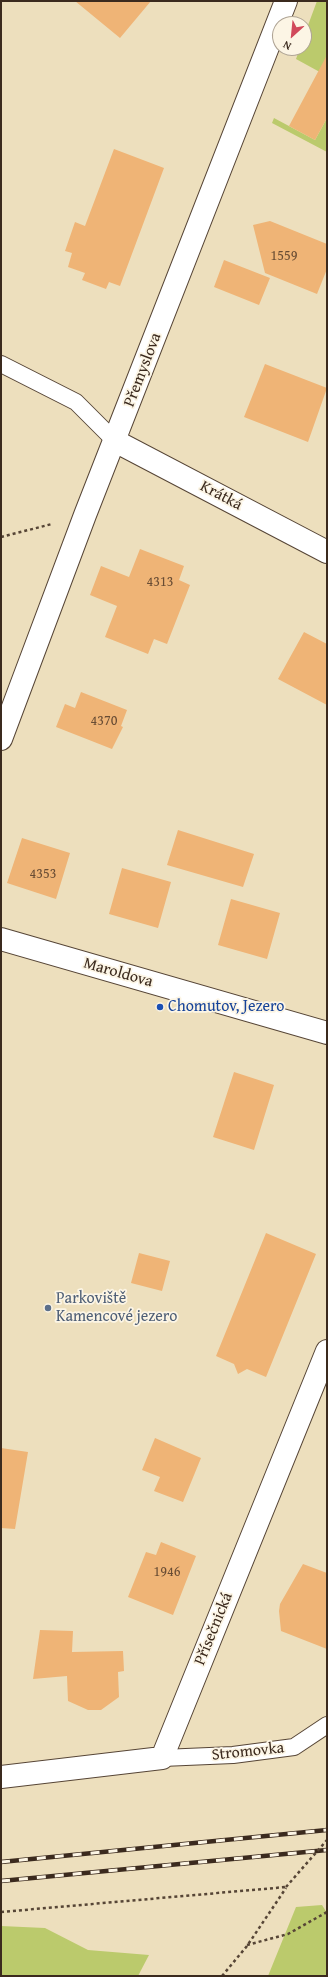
<!DOCTYPE html>
<html>
<head>
<meta charset="utf-8">
<style>
  body { margin:0 }
  #map { position:relative; width:328px; height:1977px; overflow:hidden; background:#eddfbd; font-family:"Gentium Book Plus",serif }
  canvas { display:block }
  .frame { position:absolute; inset:0; border:2px solid #3b2a1e; pointer-events:none }
  .north { position:absolute; left:272px; top:16px; width:40px; height:40px; box-sizing:border-box; background:#fcf5e5; border:1px solid #afa495; border-radius:50%; rotate:207deg; font-size:11px; font-weight:700; line-height:16px; text-align:center; color:#3b2a1e }
  .north::after { content:''; display:block; margin:auto; width:14px; height:18px; background:#d1495b; clip-path:polygon(50% 0,100% 100%,50% 72%,0 100%) }
</style>
</head>
<body>
<div id="map">
<canvas width="328" height="1977"></canvas>
<div class="frame"></div>
<div class="north">N</div>
</div>
<script>
const g = document.querySelector('canvas').getContext('2d');
g.lineJoin = 'round';
function fillPath(path, color) { g.fillStyle = color; g.fill(path, 'evenodd'); }
const toPath = rows => new Path2D(rows.map(r => 'M' + r).join(''));
function strokePath(path, color, width, dash) { g.strokeStyle = color; g.lineWidth = width; g.lineCap = dash ? 'butt' : 'round'; g.setLineDash(dash || []); g.stroke(path); }
function label(font, color, halo, rows, align = 'center') {
  g.font = font + ' "Gentium Book Plus",serif'; g.lineWidth = 3.5; g.setLineDash([]); g.textBaseline = 'middle'; g.strokeStyle = halo; g.fillStyle = color; for (const [text, x, y, turn = 0] of rows) {
    g.save(); g.translate(x, y); g.rotate((+turn || 0) * Math.PI / 180); g.textAlign = isNaN(turn) ? turn : align; if (halo) g.strokeText(text, 0, 0); g.fillText(text, 0, 0); g.restore();
  }
}
const green = toPath([
  [317,1,327,1,327,76,296,59,300,48,304,48,304,36],
  [274,118,315,140,327,118,327,152,272,123],
  [322,1905,327,1913,327,1976,268,1976,296,1907],
  [1,1926,45,1928,88,1950,149,1955,138,1976,1,1976]
]);
const building = toPath([
  [75,1,151,1,120,38],
  [327,55,327,118,315,140,289,126],
  [114,149,164,168,120,286,109,282,106,289,82,280,85,273,68,267,72,253,65,251,75,222,85,226],
  [270,221,327,244,327,269,317,294,265,273,253,225],
  [224,260,270,278,259,305,214,287],
  [265,364,327,388,308,442,244,417],
  [140,549,184,566,179,580,190,585,167,644,154,639,148,654,105,637,117,606,90,595,101,566,129,577],
  [304,632,327,644,327,705,278,679],
  [81,692,127,710,121,726,123,727,112,749,56,727,65,704,75,708],
  [178,830,254,854,243,887,167,865],
  [22,838,70,853,56,899,7,883],
  [122,868,171,882,158,928,109,914],
  [231,899,280,913,267,959,218,945],
  [234,1072,274,1085,254,1150,213,1137],
  [266,1233,316,1254,266,1377,247,1369,238,1374,234,1364,216,1356],
  [139,1253,170,1261,162,1291,131,1283],
  [155,1438,201,1458,183,1502,154,1491,160,1477,142,1470],
  [1,1448,28,1452,15,1529,1,1528],
  [161,1542,196,1556,173,1615,128,1597,146,1552,156,1555],
  [303,1564,327,1573,327,1649,281,1631,279,1611,280,1604],
  [40,1630,73,1631,72,1652,123,1651,124,1671,118,1672,119,1697,101,1710,88,1710,68,1701,67,1676,33,1679]
]);
const path = toPath([
  [1,537,52,524],
  [1,1912,286,1887],
  [247,1945,288,1934,327,1912],
  [222,1976,247,1946,286,1888]
]);
const service = toPath([
  [1,364,76,402,115,441],
  [162,1758,233,1755,294,1747,327,1725]
]);
const minor = toPath([
  [115,441,327,552],
  [1,739,85,515,286,1],
  [1,939,327,1033],
  [1,1777,162,1758,327,1351]
]);
const rail = toPath([
  [1,1862,327,1830],
  [1,1881,327,1850]
]);
const pathBridge = toPath([
  [286,1887,327,1840]
]);
const markers = [
  [160,1007,4,"#1a4fb4"],
  [48,1308,4,"#5c6f8a"]
];
const numberNames = [
  ["1559",284,256],
  ["4313",160,582],
  ["4370",104,721],
  ["4353",43,874],
  ["1946",167,1572]
];
const streetNames = [
  ["Přemyslova",143,370,-69],
  ["Krátká",221,496,28],
  ["Maroldova",118,973,16],
  ["Přísečnická",214,1629,-68],
  ["Stromovka",248,1752,-6]
];
const transitNames = [
  ["Chomutov, Jezero",168,1007]
];
const serviceNames = [
  ["Parkoviště",56,1299],
  ["Kamencové jezero",56,1317]
];
fillPath(green, '#bbca6c');
fillPath(building, '#efb476');
strokePath(service, '#564536', 18);
strokePath(minor, '#564536', 24);
strokePath(path, '#564536', 2.5, [3, 3]);
strokePath(service, '#fff', 16);
strokePath(minor, '#fff', 22);
strokePath(rail, '#3b2a1e', 4.5);
strokePath(rail, '#fcf5e5', 3, [9]);
strokePath(pathBridge, '#564536', 2.5, [3, 3]);
for (const [x, y, r, color] of markers) { const dot = new Path2D(); dot.arc(x, y, r, 0, 2 * Math.PI); g.fillStyle = color; g.fill(dot); strokePath(dot, '#fcf5e5', 1.5); }
label('14px', '#684c34', null, numberNames);
label('16px', '#3b2a1e', '#fcf5e5', streetNames);
label('16px', '#164399', '#fcf5e5', transitNames, 'left');
label('16px', '#4e5e75', '#fcf5e5', serviceNames, 'left');
</script>
</body>
</html>
